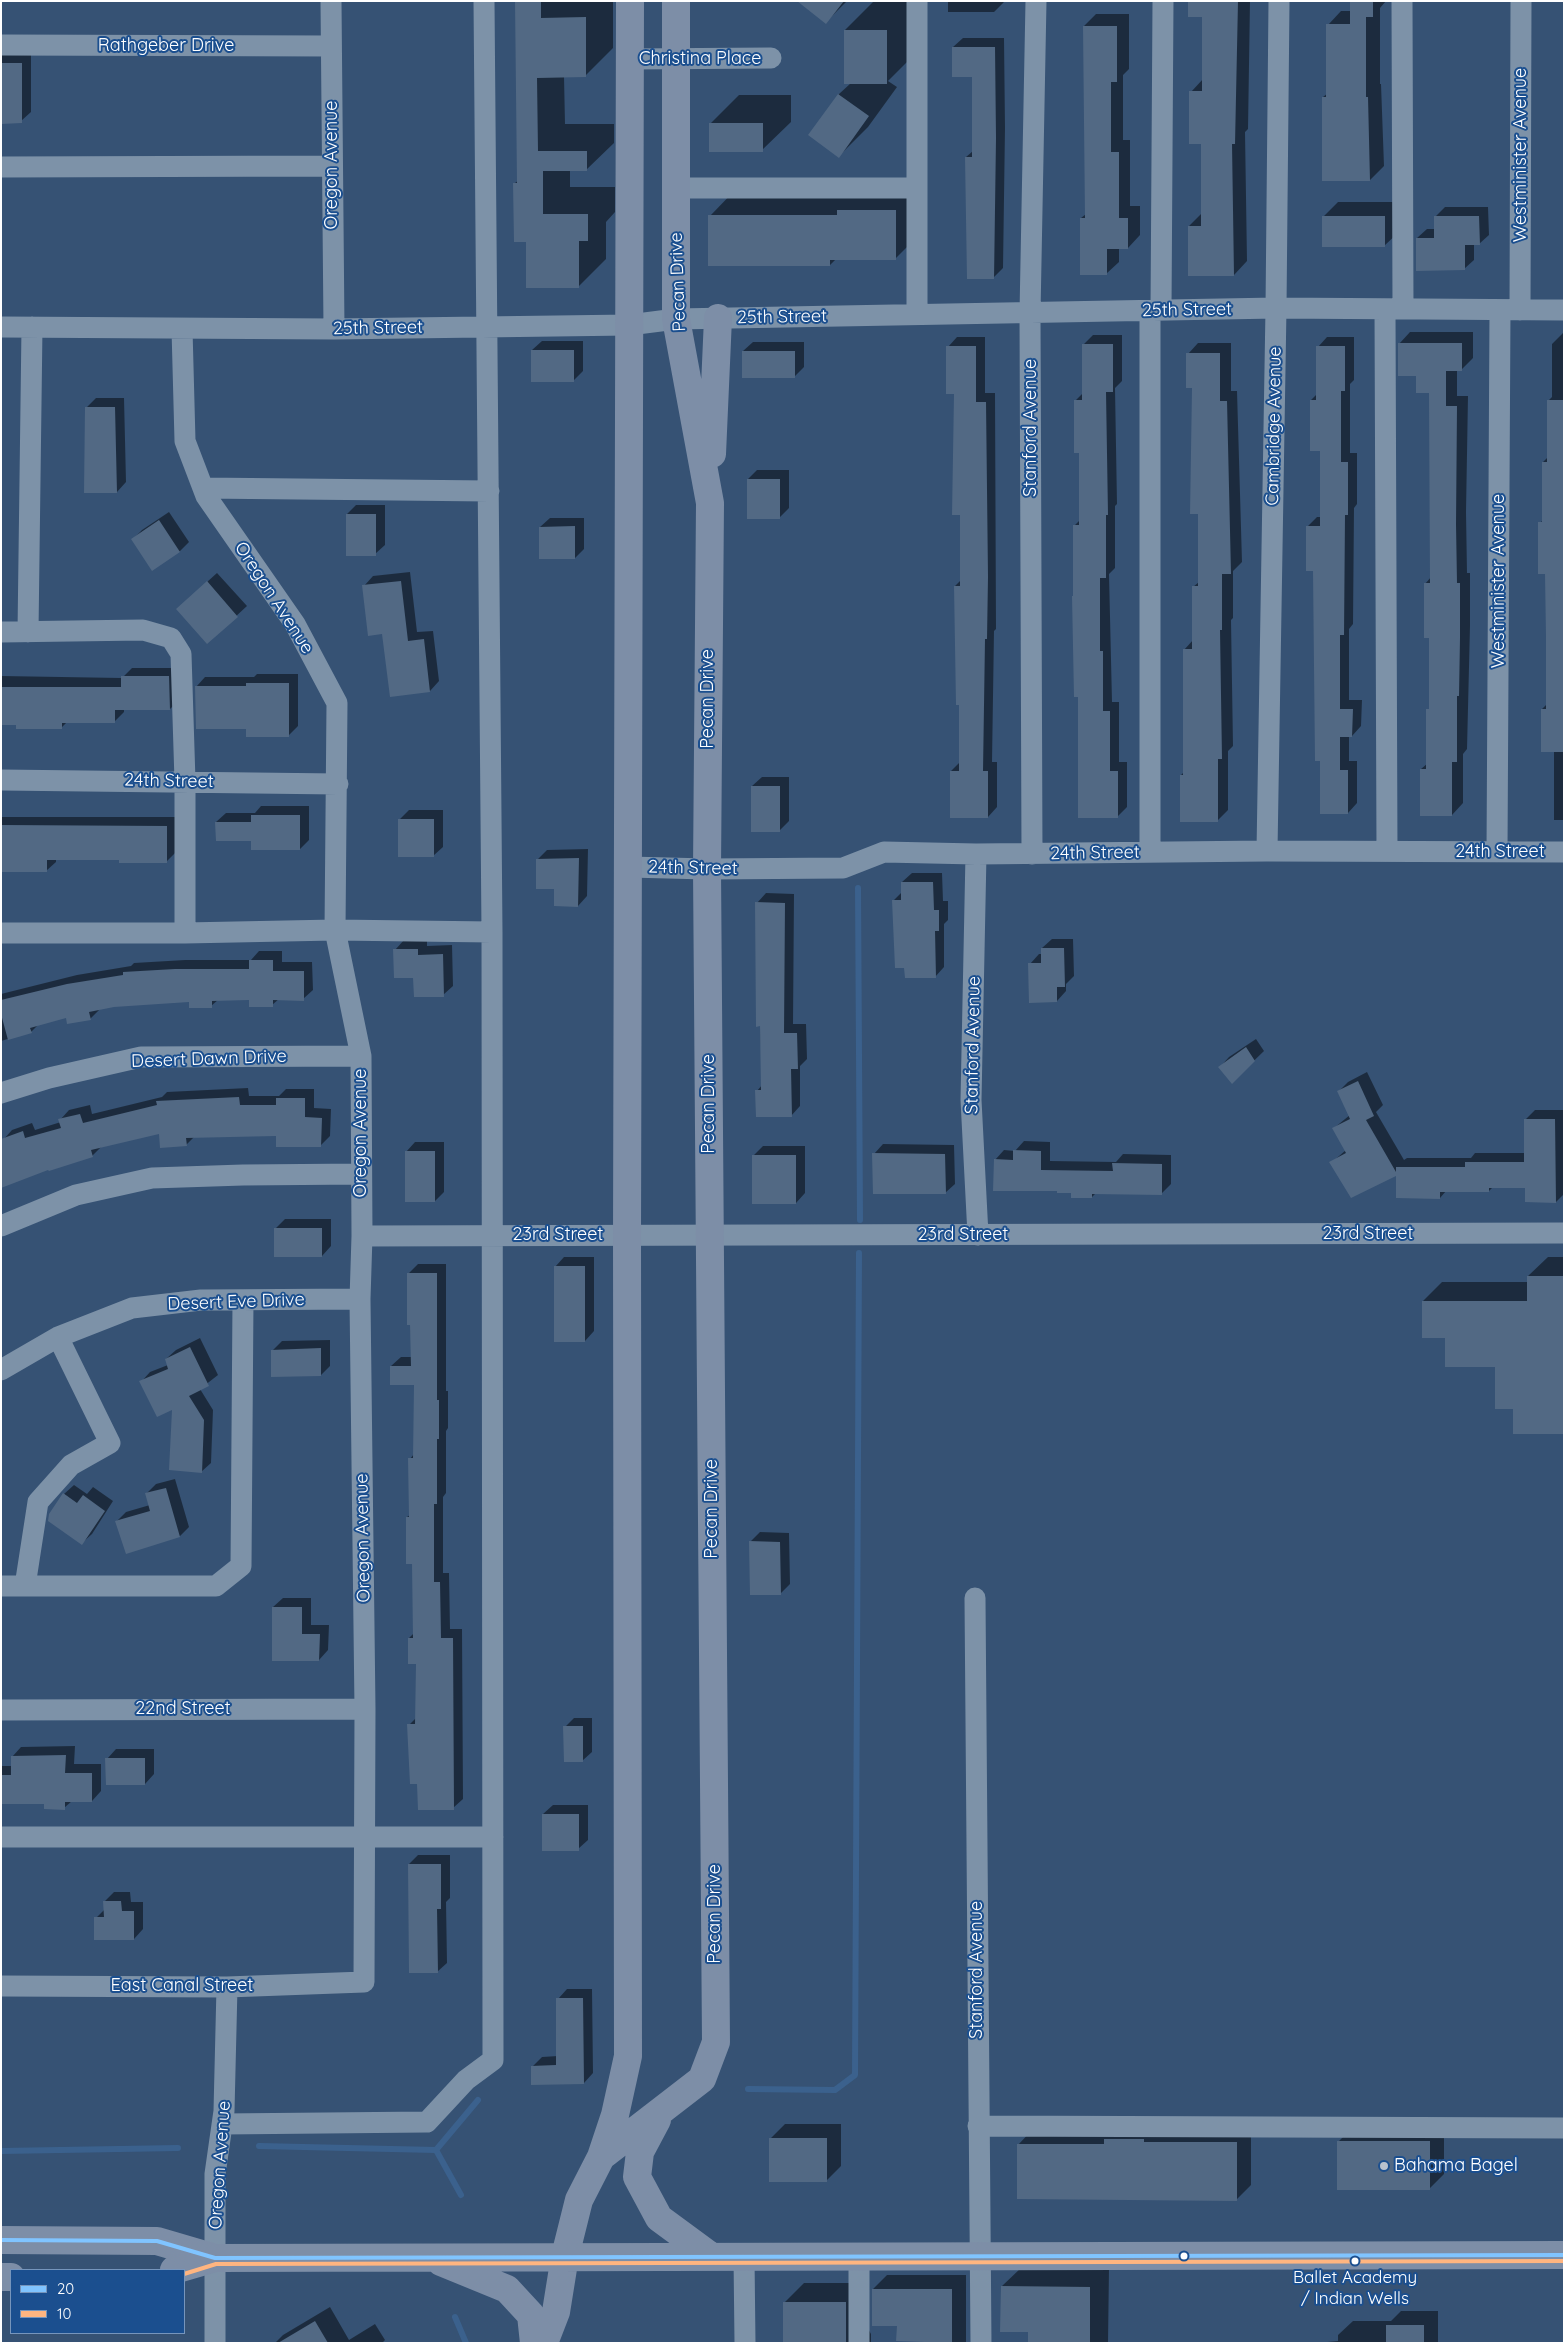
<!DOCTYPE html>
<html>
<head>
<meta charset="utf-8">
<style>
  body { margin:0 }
  #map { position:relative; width:1565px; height:2344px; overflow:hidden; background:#365274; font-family:Quicksand,sans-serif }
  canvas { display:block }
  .frame { position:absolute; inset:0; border:2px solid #fff; pointer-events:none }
  .legend { position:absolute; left:10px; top:2269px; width:175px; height:65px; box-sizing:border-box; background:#1b4f8f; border:1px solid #7695bc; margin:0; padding:6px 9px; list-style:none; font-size:15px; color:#fff }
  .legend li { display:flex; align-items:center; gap:10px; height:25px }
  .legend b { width:25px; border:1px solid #7695bc }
</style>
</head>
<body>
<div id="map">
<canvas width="1565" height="2344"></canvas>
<div class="frame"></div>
<ul class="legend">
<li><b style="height:6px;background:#80c4ff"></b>20</li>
<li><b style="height:6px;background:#ffb580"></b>10</li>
</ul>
</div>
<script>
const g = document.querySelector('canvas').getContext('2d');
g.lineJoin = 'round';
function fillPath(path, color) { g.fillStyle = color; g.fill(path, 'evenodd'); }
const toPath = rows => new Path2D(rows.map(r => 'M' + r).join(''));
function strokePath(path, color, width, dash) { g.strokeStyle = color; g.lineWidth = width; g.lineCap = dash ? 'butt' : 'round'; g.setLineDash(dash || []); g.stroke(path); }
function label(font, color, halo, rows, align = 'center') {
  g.font = font + ' Quicksand,sans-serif'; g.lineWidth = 4; g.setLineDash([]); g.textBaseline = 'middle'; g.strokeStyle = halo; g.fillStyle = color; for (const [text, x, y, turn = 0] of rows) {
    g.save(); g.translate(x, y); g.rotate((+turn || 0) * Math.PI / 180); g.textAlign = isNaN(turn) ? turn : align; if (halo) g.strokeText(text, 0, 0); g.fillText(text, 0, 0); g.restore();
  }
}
const shadow = toPath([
  [516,1,613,1,613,48,585,76,564,76,565,124,614,124,614,143,586,170,570,170,570,187,615,187,615,212,606,222,606,259,578,287,527,240,515,183,519,180],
  [799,1,847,1,826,22],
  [874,1,915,1,915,54,888,81,897,87,868,127,839,156,810,135,839,94,851,83,845,30],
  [948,1,1004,1,1004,2,994,12,948,12],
  [1189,1,1250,1,1248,129,1245,132,1247,261,1234,275,1189,226,1202,213,1202,143,1191,92,1203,79,1203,15],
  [1351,1,1386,1,1380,8,1380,84,1381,84,1384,166,1370,180,1323,97,1328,93,1328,25,1341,11,1352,11],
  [1096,14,1129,14,1129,69,1123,75,1123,140,1130,140,1130,206,1140,206,1140,235,1128,248,1119,248,1119,262,1106,274,1081,218,1086,214,1084,26],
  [963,38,1004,38,1005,128,1003,268,993,278,966,157,973,151,973,76,953,47],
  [1,54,31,54,31,112,21,121,1,123],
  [739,95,791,95,791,122,762,150,710,124],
  [924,182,924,230,895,259,836,259,830,265,710,216,738,187],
  [1338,202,1399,202,1399,232,1384,246,1323,217],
  [1445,207,1488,207,1489,235,1479,244,1474,244,1474,260,1464,269,1417,238,1427,229,1435,229,1435,217],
  [1410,332,1473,332,1473,358,1461,370,1457,370,1457,396,1468,396,1466,512,1467,573,1470,573,1470,626,1467,749,1463,754,1463,803,1452,815,1421,769,1428,763,1428,710,1430,708,1430,636,1425,584,1431,577,1430,392,1399,344],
  [1563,333,1564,820,1554,820,1554,750,1542,709,1547,704,1546,572,1540,523,1543,520,1543,462,1548,457,1548,401,1552,397,1552,344],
  [1093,335,1122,335,1122,381,1115,388,1117,504,1115,506,1115,568,1109,574,1112,702,1119,702,1119,762,1127,762,1127,807,1117,817,1079,696,1075,595,1075,525,1080,520,1080,452,1075,401,1084,392,1084,344],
  [957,337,985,337,985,393,995,393,996,629,994,631,992,762,997,762,997,807,988,817,951,771,960,762,960,704,957,638,955,638,955,586,961,580,961,514,955,392,948,347],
  [1327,337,1354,337,1354,380,1350,384,1350,453,1357,453,1357,504,1354,508,1353,624,1349,629,1349,700,1362,700,1361,726,1352,736,1349,736,1349,761,1357,761,1357,803,1348,813,1321,760,1314,570,1307,527,1317,517,1321,517,1321,450,1311,400,1318,393,1318,347],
  [542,341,583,341,583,371,574,380,532,350],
  [753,342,804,342,804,367,795,376,743,351],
  [1198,343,1231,343,1231,391,1237,391,1242,562,1233,571,1233,618,1231,620,1233,746,1228,751,1228,810,1217,821,1181,775,1184,772,1184,650,1193,640,1193,587,1199,582,1199,513,1193,387,1188,354],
  [96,398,124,398,126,482,117,492,86,408],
  [757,470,789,470,789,508,779,518,748,479],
  [356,505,385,505,385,545,375,554,347,514],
  [169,512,189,542,180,551,153,569,133,539,142,530],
  [550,518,584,518,584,549,575,558,540,527],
  [410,572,417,632,433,631,439,681,430,691,383,633,364,586,373,576],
  [217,573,247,606,207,643,187,600],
  [132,668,178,668,179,700,170,709,124,709,124,712,114,722,67,722,61,728,1,723,1,676,122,678],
  [257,674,298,674,298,726,288,736,247,728,196,687,205,677,254,677],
  [762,777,789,777,789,821,780,830,752,786],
  [261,806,309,806,309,840,300,849,252,839,216,822,226,813,255,813],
  [409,810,443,810,443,847,433,856,399,820],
  [1,817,176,817,176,852,167,861,120,858,56,858,56,862,46,871,1,871],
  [588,849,587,896,578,906,555,888,538,859,547,850],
  [912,873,942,873,943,901,948,901,948,920,944,924,944,967,935,977,906,967,896,967,893,901,902,892,902,882],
  [766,893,794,894,793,1024,806,1024,807,1059,800,1066,800,1106,791,1116,757,1091,762,1085,757,903],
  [1052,939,1073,939,1074,976,1066,984,1066,991,1057,1001,1030,964,1039,954,1042,954,1042,948],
  [404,940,427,940,427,946,452,945,453,986,443,995,415,977,395,950],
  [259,951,282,951,282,962,312,962,313,990,303,999,279,999,272,1005,250,999,218,1000,211,1006,191,1000,114,1006,100,1009,90,1019,67,1017,39,1024,31,1032,1,1041,1,994,77,975,131,966,134,963,185,960,251,960],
  [1256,1039,1264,1051,1232,1082,1220,1067,1229,1057],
  [1367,1072,1383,1105,1376,1112,1404,1160,1407,1158,1471,1158,1475,1153,1526,1153,1525,1120,1535,1110,1564,1110,1564,1194,1556,1202,1526,1187,1493,1187,1489,1191,1446,1191,1440,1198,1398,1174,1331,1163,1346,1150,1334,1128,1350,1115,1338,1092,1348,1082],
  [248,1088,249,1096,279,1096,286,1089,314,1089,314,1108,331,1109,330,1136,320,1146,277,1135,195,1136,186,1145,160,1132,102,1146,92,1156,3,1140,12,1130,32,1123,35,1130,61,1122,60,1120,69,1110,90,1105,92,1114,162,1097,167,1092],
  [1024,1141,1050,1142,1050,1161,1116,1162,1123,1154,1171,1155,1171,1184,1161,1194,1096,1193,1092,1197,1058,1190,995,1160,1004,1150,1015,1151],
  [415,1142,444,1142,444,1192,435,1201,406,1152],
  [883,1144,954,1145,955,1184,945,1193,874,1154],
  [763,1146,805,1146,805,1193,796,1203,754,1155],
  [285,1219,331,1219,331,1246,322,1256,275,1229],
  [564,1257,594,1257,594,1331,585,1341,555,1267],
  [1548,1257,1564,1257,1564,1433,1514,1408,1496,1366,1446,1337,1423,1301,1442,1282,1528,1282,1528,1276],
  [418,1264,446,1264,446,1391,448,1391,448,1428,446,1431,446,1493,443,1497,443,1573,449,1573,450,1629,462,1629,463,1799,453,1808,418,1783,409,1725,417,1717,418,1662,409,1638,414,1633,413,1563,407,1517,410,1515,410,1459,414,1454,415,1383,391,1366,401,1357,412,1357,408,1274],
  [200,1338,218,1375,200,1389,213,1410,211,1463,201,1472,173,1408,141,1382,150,1372,168,1365,166,1359,176,1350],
  [330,1340,330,1366,321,1375,273,1350,282,1341],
  [175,1479,189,1527,180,1536,117,1521,126,1512,150,1505,146,1494,156,1484],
  [74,1485,87,1494,93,1487,113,1501,92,1534,82,1543,64,1494],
  [760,1532,789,1533,790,1584,781,1593,750,1542],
  [283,1598,311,1598,311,1625,329,1625,328,1650,319,1660,273,1607],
  [574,1718,592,1718,592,1752,582,1761,565,1727],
  [75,1746,74,1764,101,1764,101,1791,92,1801,72,1801,64,1808,45,1802,1,1803,1,1766,12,1766,12,1757,21,1747],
  [116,1749,154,1749,154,1774,145,1784,107,1759],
  [553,1805,588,1805,588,1840,578,1849,543,1814],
  [418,1855,450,1855,450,1898,446,1902,447,1963,437,1972,409,1864],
  [114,1892,130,1892,131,1902,143,1902,143,1929,134,1939,96,1918,105,1909,105,1901],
  [567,1989,592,1989,593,2073,584,2083,533,2066,542,2057,558,2056,558,1999],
  [785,2124,841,2124,841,2166,827,2180,771,2138],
  [1353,2127,1444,2127,1444,2174,1429,2189,1338,2142],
  [1251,2128,1251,2185,1237,2199,1018,2145,1032,2130],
  [1022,2267,1109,2268,1108,2343,1029,2343,1029,2331,1002,2286],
  [887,2275,966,2275,966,2343,927,2343,927,2339,873,2289],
  [804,2283,865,2283,865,2323,871,2334,871,2343,785,2343,785,2302],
  [330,2307,349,2340,375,2324,385,2340,382,2343,275,2343,283,2335],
  [1401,2311,1438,2311,1438,2343,1317,2343,1338,2341,1338,2335,1353,2321,1391,2321]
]);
const stream = toPath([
  [858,888,860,1220],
  [748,2089,835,2090,855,2075,859,1253],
  [259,2146,436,2150,461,2195],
  [436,2150,478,2100],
  [1,2151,178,2148],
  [455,2317,466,2343]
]);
const building = toPath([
  [515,1,541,1,541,18,586,17,586,77,537,78,538,151,587,151,587,171,543,171,543,214,588,214,588,241,579,241,579,288,526,288,526,242,514,242,513,183,517,183],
  [797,1,844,1,826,24],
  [1188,1,1238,1,1235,144,1232,144,1234,276,1188,276,1188,226,1201,226,1201,144,1189,144,1189,91,1202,91,1202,17,1188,17],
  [1350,1,1373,1,1373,17,1366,17,1366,97,1368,97,1370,181,1322,181,1322,97,1326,97,1326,24,1350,24],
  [1083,26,1117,26,1117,82,1111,82,1111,152,1119,152,1119,218,1128,218,1128,249,1107,249,1107,275,1080,275,1080,218,1085,218],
  [844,30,887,30,887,84,844,84],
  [952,47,995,47,996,138,994,279,967,279,965,157,972,157,972,77,952,77],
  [1,63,22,63,22,123,1,124],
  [838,94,869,116,839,158,808,135],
  [709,123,763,123,763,152,709,152],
  [837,210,896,210,896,260,830,260,830,266,708,266,708,215,837,215],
  [1322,216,1385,216,1385,247,1322,247],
  [1434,216,1479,216,1480,245,1465,245,1465,270,1416,271,1416,238,1434,238],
  [1398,343,1462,343,1462,371,1446,371,1446,406,1457,406,1456,524,1457,583,1460,583,1460,638,1459,696,1457,696,1457,762,1452,762,1452,816,1420,816,1420,769,1426,769,1426,709,1429,709,1429,638,1424,638,1424,583,1430,583,1429,393,1416,393,1416,376,1398,376],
  [1082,344,1113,344,1113,392,1106,392,1108,515,1106,515,1106,578,1100,578,1100,651,1103,651,1103,711,1110,711,1110,771,1118,771,1118,818,1078,818,1078,697,1074,697,1072,596,1073,596,1073,525,1079,525,1079,453,1074,453,1074,400,1082,400],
  [946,346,976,346,976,402,986,402,988,577,987,639,985,639,983,771,988,771,988,818,950,818,950,771,959,771,959,705,956,705,954,586,960,586,960,515,952,515,954,394,946,394],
  [1316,346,1345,346,1345,391,1341,391,1341,462,1348,462,1348,515,1345,515,1344,635,1340,635,1340,709,1353,709,1352,737,1340,737,1340,770,1348,770,1348,814,1320,814,1320,761,1315,761,1313,571,1306,571,1306,526,1320,526,1320,451,1310,451,1310,400,1316,400],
  [531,350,574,350,574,382,531,382],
  [742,351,795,351,795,378,742,378],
  [1186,353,1220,353,1220,401,1227,401,1231,574,1222,574,1222,630,1220,630,1222,759,1218,759,1218,822,1180,822,1180,775,1183,775,1183,649,1192,649,1192,586,1198,586,1198,514,1190,514,1192,388,1186,388],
  [1547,400,1564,400,1564,752,1541,752,1541,709,1546,709,1546,637,1545,574,1538,574,1538,522,1542,522,1542,462,1547,462],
  [85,407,115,407,117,493,84,493],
  [747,479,780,479,780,519,747,519],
  [346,514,376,514,376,556,346,556],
  [159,520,180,552,152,571,131,539],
  [575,526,575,559,539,559,539,527],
  [207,581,238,617,207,644,176,609],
  [401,581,408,641,424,639,430,692,390,697,382,634,368,636,362,585],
  [121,676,169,676,170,710,115,710,115,723,62,723,62,729,16,729,16,725,1,725,1,687,121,687],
  [246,683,289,683,289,737,246,737,246,729,196,729,195,686,246,686],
  [751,786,780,786,780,832,751,832],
  [251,815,300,815,300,850,251,850,251,841,216,841,215,822,251,822],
  [398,819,434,819,434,857,398,857],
  [1,825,167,826,167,863,119,863,119,860,47,860,47,872,1,872],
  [579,858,578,907,554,906,554,889,536,889,536,859],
  [901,882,933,882,934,910,939,910,939,931,935,931,936,978,905,978,904,968,895,968,892,900,901,900],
  [755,902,785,903,784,1033,797,1033,798,1069,791,1069,792,1117,756,1117,755,1090,761,1090,760,1026,756,1027],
  [1041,948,1064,948,1065,987,1057,987,1057,1002,1029,1003,1028,963,1041,963],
  [393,949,418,949,418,955,443,954,444,997,414,997,413,978,394,978],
  [249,960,273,960,273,971,304,971,304,1001,273,1000,273,1007,249,1007,249,1000,212,1001,212,1008,189,1008,189,1002,114,1007,89,1012,91,1020,67,1024,66,1018,30,1028,32,1033,8,1040,1,1014,1,1000,67,984,123,975,123,972,175,969,249,969],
  [1246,1047,1255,1061,1232,1084,1218,1067],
  [1358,1081,1374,1116,1366,1120,1396,1172,1396,1167,1465,1167,1465,1162,1524,1162,1524,1119,1555,1119,1556,1203,1525,1202,1525,1188,1489,1188,1489,1192,1440,1192,1440,1199,1396,1198,1396,1176,1351,1198,1329,1162,1346,1153,1332,1128,1350,1119,1337,1091],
  [239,1097,240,1105,276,1105,276,1098,305,1098,305,1117,322,1118,321,1147,276,1147,276,1136,186,1138,187,1146,160,1148,159,1134,91,1150,93,1157,49,1171,48,1170,1,1188,1,1139,23,1131,25,1138,61,1128,58,1119,80,1114,83,1123,157,1105,156,1101],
  [1013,1150,1041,1151,1041,1170,1113,1171,1112,1163,1162,1164,1162,1195,1092,1194,1092,1198,1071,1198,1071,1193,1057,1193,1057,1191,993,1191,994,1159,1013,1160],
  [405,1151,435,1151,435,1202,405,1202],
  [872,1153,945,1154,946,1194,873,1194],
  [752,1155,796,1155,796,1204,752,1204],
  [274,1228,322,1228,322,1257,274,1257],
  [554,1266,585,1266,585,1342,554,1342],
  [407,1273,437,1273,437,1400,439,1400,439,1439,437,1439,437,1504,434,1504,434,1582,440,1582,441,1638,453,1638,454,1810,418,1810,417,1784,410,1784,407,1724,415,1724,416,1664,408,1664,408,1638,413,1638,412,1564,406,1564,406,1517,409,1517,408,1458,413,1458,414,1385,390,1385,390,1366,411,1366,410,1325,407,1325],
  [1527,1276,1564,1276,1564,1434,1513,1434,1513,1409,1495,1409,1495,1367,1445,1367,1445,1338,1422,1338,1422,1301,1527,1301],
  [190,1347,209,1386,189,1396,204,1420,202,1473,169,1470,172,1410,157,1417,139,1381,168,1369,165,1359],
  [321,1348,321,1376,271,1377,271,1350],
  [166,1488,180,1537,126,1554,115,1521,150,1511,145,1493],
  [63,1493,77,1503,83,1495,105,1511,82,1545,48,1521,49,1514],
  [749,1541,780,1542,781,1595,750,1595],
  [272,1607,302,1607,302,1634,320,1634,319,1661,272,1661],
  [563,1726,583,1726,583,1762,564,1762],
  [66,1755,65,1773,92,1773,92,1802,65,1802,65,1810,44,1809,44,1804,1,1804,1,1775,11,1775,11,1756],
  [105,1758,145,1758,145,1785,106,1785],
  [542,1814,579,1814,579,1851,542,1851],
  [408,1864,441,1864,441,1909,437,1909,438,1973,409,1973],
  [103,1901,121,1901,122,1911,134,1911,134,1940,94,1940,94,1917,104,1917],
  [556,1998,583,1998,584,2084,531,2085,531,2066,556,2065],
  [769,2138,827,2138,827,2182,769,2182],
  [1104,2139,1144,2139,1144,2142,1237,2142,1237,2201,1017,2199,1017,2144,1104,2144],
  [1337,2141,1430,2141,1430,2190,1337,2190],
  [1001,2286,1090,2287,1090,2343,1028,2343,1028,2332,1000,2332],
  [872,2289,952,2289,952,2343,896,2341,897,2326,872,2326],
  [783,2302,846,2302,846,2343,783,2343],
  [315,2321,328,2343,278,2343],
  [1386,2325,1424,2325,1424,2343,1386,2343]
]);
const minor = toPath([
  [331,1,334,329],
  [917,1,917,314],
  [1402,1,1403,309],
  [1,45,331,46],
  [630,59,771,58],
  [1,167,332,166],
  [676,188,917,188],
  [1385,309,1387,851],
  [1161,310,1163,1],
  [1520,310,1521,1],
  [1150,311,1150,852],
  [1,327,334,329,629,325,676,319,1276,308,1564,310],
  [203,488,489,491],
  [1,632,143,630,171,638,181,654,185,781,185,933],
  [28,632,32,327],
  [1,780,338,784],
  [1267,851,1276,308,1279,1],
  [1497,852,1500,310],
  [976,854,971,1100,978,1235],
  [1032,854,1030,313,1036,1],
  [629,867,707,869,843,868,884,852,976,854,1267,851,1564,852],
  [1,933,185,933,335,930,492,932],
  [1,1093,49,1078,141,1057,361,1056],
  [1,1226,76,1195,152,1178,243,1175,361,1174],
  [362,1236,1564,1233],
  [1,1370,58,1337,132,1308,201,1300,360,1299],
  [1,1586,216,1586,241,1566,243,1300],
  [25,1586,38,1502,71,1465,110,1443,58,1337],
  [975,1598,981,2343],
  [1,1710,365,1709],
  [1,1837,493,1837],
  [1,1986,227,1987,364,1982,365,1709,360,1299,362,1236,361,1056,335,930,337,703,295,624,206,496,185,441,182,329],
  [222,2124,427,2122,466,2080,493,2060,492,932,484,1],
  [978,2126,1564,2128],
  [744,2257,745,2343],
  [859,2257,859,2343],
  [215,2343,215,2174,224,2111,227,1987]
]);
const major = toPath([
  [712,454,718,318],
  [657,2120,640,2152,637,2177,659,2218,712,2257],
  [601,2157,702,2079,716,2042,707,869,710,503,676,319,676,1],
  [1,2240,157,2241,215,2258,1564,2255],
  [441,2262,507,2289,531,2315,534,2343],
  [174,2270,215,2258],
  [1,2277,11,2277],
  [544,2343,556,2312,565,2256,579,2200,601,2157,615,2115,628,2056,627,1234,630,1]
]);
const bus1 = toPath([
  [1,2240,157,2241,215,2258,1564,2255]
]);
const bus2 = toPath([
  [184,2274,216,2264,1564,2261]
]);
const markers = [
  [1384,2166,5,"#b9c2ce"],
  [1184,2256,4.5,"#fff"],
  [1355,2261,4.5,"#fff"]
];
const busNames = [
  ["Ballet Academy",1355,2278],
  ["/ Indian Wells",1355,2299]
];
const streetNames = [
  ["Rathgeber Drive",166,46],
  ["Christina Place",700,59],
  ["Westminister Avenue",1521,155,-90],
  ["Oregon Avenue",332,165,-90],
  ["Pecan Drive",678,282,-92],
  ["25th Street",1187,310,-1],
  ["25th Street",782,317,-1],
  ["25th Street",378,328,-1],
  ["Cambridge Avenue",1274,426,-89],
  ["Stanford Avenue",1031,428,-90],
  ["Westminister Avenue",1499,581,-90],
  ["Oregon Avenue",274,598,57],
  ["Pecan Drive",708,699,-90],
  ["24th Street",169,781,1],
  ["24th Street",1500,852],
  ["24th Street",1095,853,-1],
  ["24th Street",693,868,1],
  ["Stanford Avenue",973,1045,-89],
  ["Desert Dawn Drive",209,1059,-2],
  ["Pecan Drive",709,1104,-90],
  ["Oregon Avenue",361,1133,-90],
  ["23rd Street",1368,1234],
  ["23rd Street",558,1235],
  ["23rd Street",963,1235],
  ["Desert Eve Drive",236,1302,-2],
  ["Pecan Drive",712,1509,-90],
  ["Oregon Avenue",363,1538,-91],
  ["22nd Street",183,1709],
  ["Pecan Drive",715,1914,-90],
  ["Stanford Avenue",977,1970,-90],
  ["East Canal Street",182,1986],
  ["Oregon Avenue",220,2165,-86]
];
const poiNames = [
  ["Bahama Bagel",1394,2166]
];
fillPath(shadow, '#0007');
strokePath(stream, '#3b618d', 6);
fillPath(building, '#526984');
strokePath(minor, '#7d92a8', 21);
strokePath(major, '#7d8ea7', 28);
strokePath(bus1, '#80c4ff', 4);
strokePath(bus2, '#ffb580', 4);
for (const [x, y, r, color] of markers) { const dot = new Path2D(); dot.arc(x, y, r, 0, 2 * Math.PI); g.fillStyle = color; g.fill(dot); strokePath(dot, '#1b4f8f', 2); }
label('17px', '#fff', '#1b4f8f', busNames);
label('18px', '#fff', '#1b4f8f', streetNames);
label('18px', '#fff', '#1b4f8f', poiNames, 'left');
</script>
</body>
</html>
